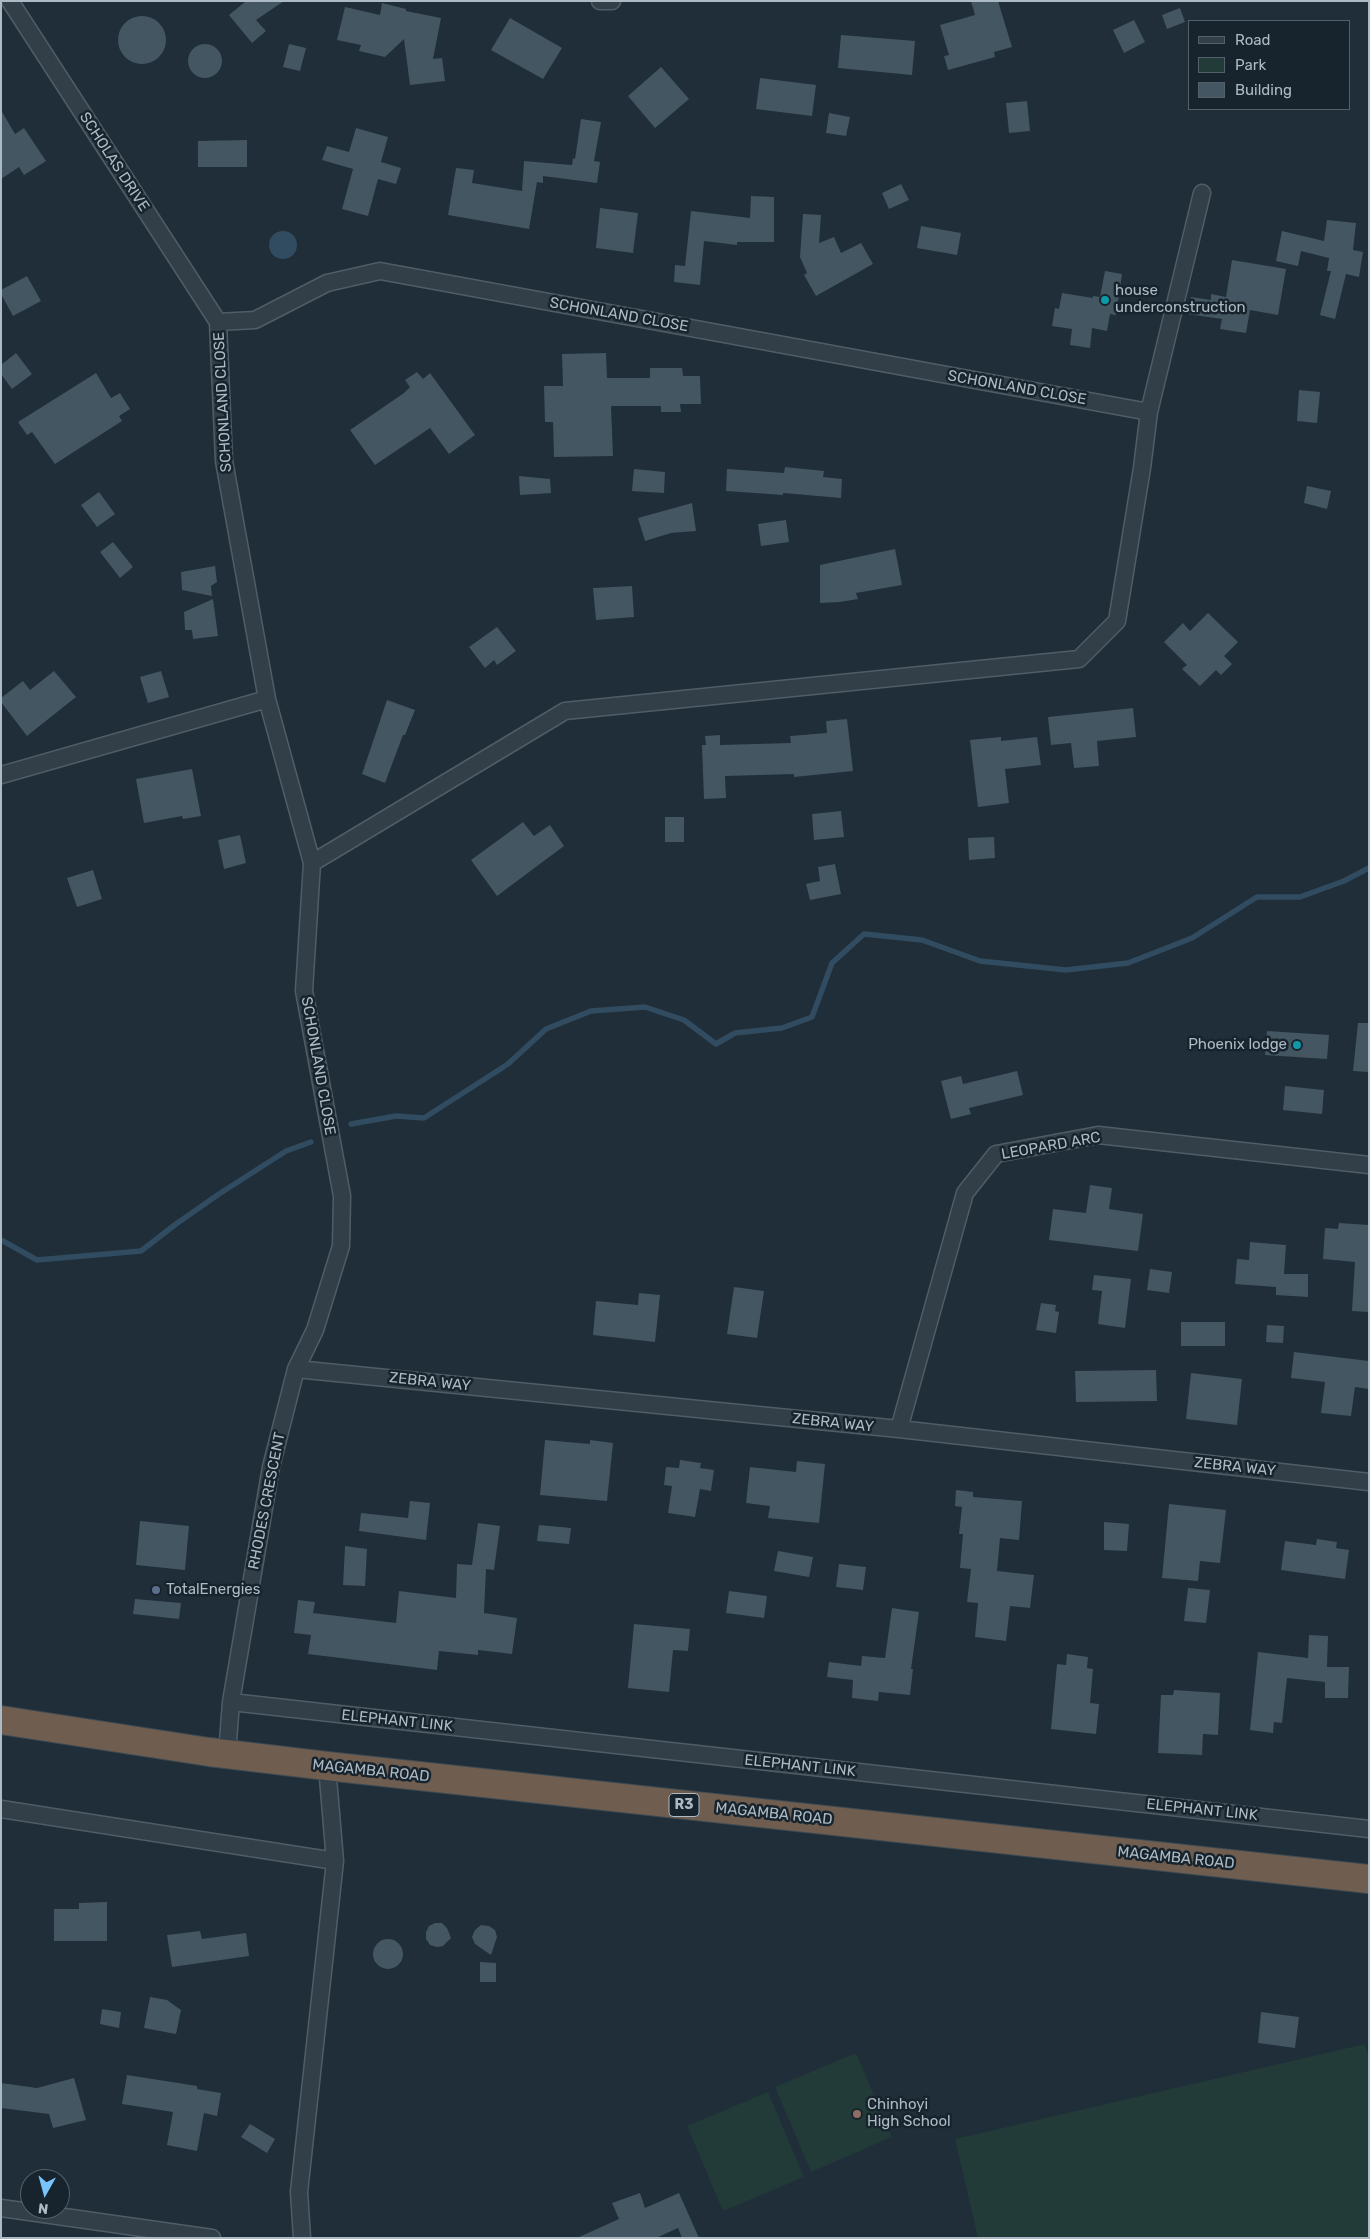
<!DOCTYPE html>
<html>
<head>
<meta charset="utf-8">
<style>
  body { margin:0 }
  #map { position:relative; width:1370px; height:2239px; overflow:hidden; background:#1f2e38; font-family:Rubik,sans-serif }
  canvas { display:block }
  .frame { position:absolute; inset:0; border:2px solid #acbac5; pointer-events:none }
  .legend { position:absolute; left:1188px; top:20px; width:162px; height:90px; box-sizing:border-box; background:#18242d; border:1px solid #53606a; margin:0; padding:6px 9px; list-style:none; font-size:15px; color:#acbac5 }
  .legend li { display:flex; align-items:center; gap:10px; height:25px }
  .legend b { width:25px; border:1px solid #53606a }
  .north { position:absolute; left:20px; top:2169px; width:50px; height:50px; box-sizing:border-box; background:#18242d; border:1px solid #53606a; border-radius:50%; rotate:187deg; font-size:14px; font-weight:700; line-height:20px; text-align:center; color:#acbac5 }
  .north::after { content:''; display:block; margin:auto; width:18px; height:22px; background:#79c3fd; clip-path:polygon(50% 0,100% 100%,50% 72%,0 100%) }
</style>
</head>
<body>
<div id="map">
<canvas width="1370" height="2239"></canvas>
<div class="frame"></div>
<ul class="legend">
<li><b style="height:6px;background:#323f48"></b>Road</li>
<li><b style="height:14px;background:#223b39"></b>Park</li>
<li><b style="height:14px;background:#445662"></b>Building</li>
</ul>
<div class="north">N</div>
</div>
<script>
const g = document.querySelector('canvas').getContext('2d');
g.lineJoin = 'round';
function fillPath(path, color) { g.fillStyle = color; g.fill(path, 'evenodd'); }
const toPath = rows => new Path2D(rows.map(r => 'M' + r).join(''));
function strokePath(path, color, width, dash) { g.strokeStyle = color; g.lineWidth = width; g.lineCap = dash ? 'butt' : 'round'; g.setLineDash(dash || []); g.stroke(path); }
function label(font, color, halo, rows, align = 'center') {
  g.font = font + ' Rubik,sans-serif'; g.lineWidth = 5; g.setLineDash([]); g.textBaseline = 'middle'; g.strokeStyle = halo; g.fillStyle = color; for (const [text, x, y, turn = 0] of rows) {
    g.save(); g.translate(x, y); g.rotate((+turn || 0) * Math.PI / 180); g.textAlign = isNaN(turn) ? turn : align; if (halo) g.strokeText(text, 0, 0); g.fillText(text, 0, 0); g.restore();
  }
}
const green = toPath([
  [1365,2044,1369,2060,1369,2238,978,2238,955,2139],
  [856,2053,892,2137,811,2172,775,2087],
  [768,2092,804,2177,723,2211,687,2126]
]);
const water = toPath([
  '269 245a14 14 0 1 1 28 0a14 14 0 1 1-28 0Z'
]);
const stream = toPath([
  [351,1124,396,1116,424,1118,508,1064,546,1029,591,1011,645,1007,684,1020,716,1044,735,1033,782,1028,812,1017,832,963,864,934,922,940,980,961,1066,970,1128,963,1192,938,1257,897,1300,897,1344,881,1369,868],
  [1,1240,37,1260,141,1251,176,1224,219,1194,286,1151,311,1142]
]);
const building = toPath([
  [246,1,284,1,256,20,266,31,252,43,229,15],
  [971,1,998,1,1012,47,994,52,995,57,948,70,944,56,949,55,940,25,975,15],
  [382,3,406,9,406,11,441,18,433,59,442,58,445,81,410,85,404,39,385,57,359,51,361,45,337,40,345,7,380,15],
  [1180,8,1185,22,1167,29,1162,15],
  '118 40a24 24 0 1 1 48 0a24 24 0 1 1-48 0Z',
  [510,18,562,48,543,79,491,50],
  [1134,20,1145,42,1124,53,1113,30],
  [841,35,915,41,912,75,838,68],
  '188 61a17 17 0 1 1 34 0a17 17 0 1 1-34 0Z',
  [289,44,306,48,300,71,283,67],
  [661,67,689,99,655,128,628,96],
  [760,78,816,85,812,116,756,109],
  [1027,101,1030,131,1009,133,1006,103],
  [1,110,15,134,24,128,46,161,24,175,19,167,1,179],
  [829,113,850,117,846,136,826,133],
  [581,119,601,122,594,161,600,162,597,183,543,176,543,183,537,182,529,229,448,215,456,168,474,170,472,183,522,191,524,161,572,165,573,158,575,159],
  [356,128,388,137,381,162,401,168,396,184,378,179,368,216,342,209,353,169,322,160,327,146,349,152],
  [247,140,247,167,198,167,198,141],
  [901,184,909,200,889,209,882,193],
  [751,196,774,197,774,242,737,242,737,245,704,241,700,285,674,282,675,265,685,266,691,211,750,218],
  [600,208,638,213,633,253,596,248],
  [803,214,821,215,819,243,834,237,841,253,861,243,873,264,816,296,804,275,807,273,800,257],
  [1327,220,1356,223,1353,250,1363,252,1359,277,1346,274,1335,319,1320,315,1331,271,1327,271,1329,258,1301,251,1298,266,1276,261,1282,231,1324,241],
  [921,226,961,233,957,255,917,248],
  [1232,260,1286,269,1278,315,1250,310,1246,333,1220,329,1222,319,1188,314,1191,297,1211,300,1211,294,1226,297],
  [1105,271,1122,274,1116,315,1110,314,1107,331,1092,328,1090,348,1070,345,1072,329,1052,326,1055,308,1059,309,1062,293,1093,298,1093,296,1100,297],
  [27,276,41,301,13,316,1,294,1,290],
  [16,353,32,374,12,389,1,374,1,365],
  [606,353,607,378,650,378,650,368,682,368,683,376,700,376,701,404,680,404,681,412,661,412,661,406,611,406,613,456,554,457,553,422,545,422,544,386,563,386,562,354],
  [417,372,423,379,430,373,475,435,449,454,430,428,375,465,350,430,404,393,410,387,405,380],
  [96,373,111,398,120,393,130,409,119,416,122,421,55,464,32,432,27,435,18,422],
  [1299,390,1320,392,1317,423,1297,421],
  [785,467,824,471,823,477,842,479,841,498,783,493,783,495,726,491,727,469,784,473],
  [634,469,665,472,664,493,632,491],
  [519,476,550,479,551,493,520,495],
  [1307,486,1331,491,1327,509,1304,503],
  [99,492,115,514,97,527,81,505],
  [692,503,696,531,671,533,645,541,638,518],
  [786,520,789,542,761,546,758,524],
  [113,542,133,567,120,578,100,552],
  [895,549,902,585,856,593,858,599,840,602,820,603,820,565],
  [215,566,217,582,211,586,212,596,182,590,181,572],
  [632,586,634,617,596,620,593,588],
  [213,599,218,636,193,639,192,630,185,630,184,612],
  [1208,613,1238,642,1224,656,1232,664,1221,675,1216,670,1200,686,1182,669,1187,665,1164,642,1183,623,1190,631],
  [497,627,516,651,497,665,494,660,485,668,469,647],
  [54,671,76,697,27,736,1,702,1,698,23,681,30,690],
  [161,671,169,697,148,703,140,677],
  [387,700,415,710,405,735,403,735,385,783,362,774],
  [1133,708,1136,737,1097,741,1099,766,1074,768,1071,743,1051,745,1048,717],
  [847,719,853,771,794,777,794,774,725,776,726,798,704,799,702,745,706,745,705,736,720,735,720,745,791,743,790,736,827,733,826,721],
  [1001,737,1001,741,1037,737,1041,765,1005,769,1009,803,978,807,970,740],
  [192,769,201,816,183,819,182,816,144,823,136,779],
  [841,811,844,837,814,840,812,814],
  [665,817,684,817,684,842,665,842],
  [523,822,534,836,550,825,564,846,497,896,471,860],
  [240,835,246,863,224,869,218,840],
  [994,837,995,858,969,860,968,838],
  [835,864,841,894,810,900,806,884,820,881,818,867],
  [93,870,102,899,77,907,67,878],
  [1358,1023,1369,1023,1369,1072,1353,1071],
  [1267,1031,1329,1035,1327,1059,1265,1055],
  [1017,1071,1023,1095,969,1108,971,1114,951,1119,941,1081,961,1076,963,1084],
  [1285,1086,1324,1090,1322,1114,1283,1110],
  [1090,1185,1112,1188,1109,1209,1143,1214,1138,1251,1049,1240,1053,1209,1086,1213],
  [1339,1223,1369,1225,1369,1312,1352,1311,1355,1262,1323,1259,1325,1228,1338,1229],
  [1250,1242,1286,1245,1284,1274,1308,1274,1308,1297,1276,1295,1276,1287,1235,1284,1237,1259,1249,1260],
  [1150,1269,1172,1272,1169,1293,1147,1290],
  [1094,1275,1131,1279,1125,1328,1098,1324,1102,1291,1092,1290],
  [734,1287,764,1291,757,1338,727,1334],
  [639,1293,660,1295,655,1342,593,1335,596,1301,638,1305],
  [1041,1303,1056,1305,1055,1311,1059,1312,1056,1333,1036,1330],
  [1181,1322,1225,1322,1225,1346,1181,1346],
  [1267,1325,1284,1326,1283,1343,1266,1342],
  [1294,1352,1369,1361,1369,1389,1355,1387,1351,1416,1321,1413,1325,1382,1291,1378],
  [1156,1370,1157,1401,1076,1402,1075,1371],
  [1191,1373,1242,1379,1237,1425,1186,1419],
  [545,1440,590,1444,590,1440,613,1443,607,1501,540,1495],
  [680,1460,701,1463,700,1468,714,1470,711,1491,700,1489,695,1517,668,1513,672,1486,664,1485,666,1467,679,1468],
  [797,1461,825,1464,819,1523,768,1518,770,1506,746,1503,750,1467,796,1472],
  [956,1490,973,1492,973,1497,1022,1501,1019,1540,1000,1538,997,1571,1034,1575,1030,1608,1010,1606,1006,1641,975,1637,978,1603,967,1602,971,1569,960,1568,963,1534,959,1534,962,1507,955,1506],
  [410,1501,430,1503,426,1540,359,1531,361,1513,408,1518],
  [1169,1504,1226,1510,1220,1563,1200,1561,1198,1581,1162,1578],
  [140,1521,189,1526,185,1570,136,1565],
  [1104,1522,1129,1524,1127,1551,1104,1550],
  [478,1523,500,1526,494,1570,486,1569,484,1613,517,1618,512,1654,478,1650,478,1655,439,1651,437,1670,308,1654,311,1635,294,1633,298,1600,315,1602,313,1613,396,1623,399,1591,456,1598,457,1564,472,1565],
  [539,1525,571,1528,569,1544,537,1541],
  [1317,1539,1337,1542,1336,1548,1349,1550,1345,1579,1281,1570,1285,1541,1316,1545],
  [345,1546,367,1549,365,1586,343,1585],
  [778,1551,813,1557,809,1577,774,1571],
  [839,1564,866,1567,863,1590,836,1587],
  [1188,1588,1210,1590,1206,1623,1184,1621],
  [729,1591,767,1596,764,1618,726,1613],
  [135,1599,181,1603,179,1619,133,1614],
  [892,1608,919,1612,911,1669,913,1669,910,1695,879,1692,878,1701,852,1698,853,1680,827,1677,829,1662,861,1666,862,1656,885,1658],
  [634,1624,690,1629,688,1651,673,1650,669,1692,628,1688],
  [1309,1635,1328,1636,1327,1667,1349,1667,1348,1698,1325,1698,1325,1682,1287,1678,1282,1723,1274,1722,1273,1733,1250,1730,1258,1652,1308,1658],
  [1067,1654,1088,1657,1087,1668,1093,1669,1090,1703,1099,1704,1096,1734,1051,1729,1057,1664,1066,1665],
  [1174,1690,1220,1693,1218,1735,1203,1734,1202,1755,1158,1753,1161,1695,1173,1695],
  [107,1902,107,1941,54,1941,54,1909,79,1909,79,1903],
  [435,1923,442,1923,447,1928,451,1938,443,1946,437,1947,430,1945,426,1939,426,1932,429,1926],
  [481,1925,489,1926,495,1930,497,1937,491,1955,475,1944,472,1937,475,1930],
  [200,1931,202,1939,246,1933,249,1956,172,1967,167,1935],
  '373 1954a15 15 0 1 1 30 0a15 15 0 1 1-30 0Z',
  [480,1962,496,1963,496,1982,480,1982],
  [150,1997,167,2000,181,2010,176,2034,144,2028],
  [102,2009,121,2012,119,2028,100,2024],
  [1261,2012,1299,2017,1295,2048,1258,2043],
  [127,2075,197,2086,197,2089,221,2093,217,2116,204,2113,197,2151,167,2145,173,2112,122,2104],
  [74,2078,86,2120,53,2128,49,2114,1,2108,1,2083,37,2088],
  [250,2124,275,2139,267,2153,241,2137],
  [640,2193,645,2208,679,2193,699,2238,682,2238,678,2228,656,2238,577,2238,619,2219,612,2203]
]);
const street = toPath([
  [10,1,218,322],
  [600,1,612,1],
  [1,775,267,699],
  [312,863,565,711,1079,659,1117,621,1142,468,1149,412],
  [296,1369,899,1429,1369,1482],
  [899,1429,965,1193,996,1154,1098,1135,1369,1165],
  [231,1702,1369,1829],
  [227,1754,231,1702,271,1467,296,1369,315,1330,341,1246,342,1196,304,991,312,863,267,699,224,461,218,322,255,320,327,283,380,271,1149,412,1202,193],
  [1,1809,335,1861],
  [1,2208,212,2238],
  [302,2238,299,2192,335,1861,327,1766]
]);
const highway = toPath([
  [1,1720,209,1752,327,1766,1369,1879]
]);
const markers = [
  [1105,300,5,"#0f9aa8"],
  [1297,1045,5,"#0f9aa8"],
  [156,1590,5,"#5c6f8a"],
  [857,2114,5,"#8d6e63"]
];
const shields = [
  [684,1805,30]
];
const shieldNames = [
  ["R3",684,1805]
];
const streetNames = [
  ["SCHOLAS DRIVE",114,162,57],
  ["SCHONLAND CLOSE",619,315,10],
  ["SCHONLAND CLOSE",1017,388,10],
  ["SCHONLAND CLOSE",223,402,-93],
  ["SCHONLAND CLOSE",318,1066,80],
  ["LEOPARD ARC",1051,1146,-10],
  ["ZEBRA WAY",430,1382,6],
  ["ZEBRA WAY",833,1423,6],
  ["ZEBRA WAY",1235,1467,6],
  ["RHODES CRESCENT",267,1501,-79],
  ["ELEPHANT LINK",397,1721,6],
  ["ELEPHANT LINK",800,1766,6],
  ["MAGAMBA ROAD",371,1771,6],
  ["ELEPHANT LINK",1202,1810,6],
  ["MAGAMBA ROAD",774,1814,6],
  ["MAGAMBA ROAD",1176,1858,6]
];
const poiNames = [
  ["house",1115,291],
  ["underconstruction",1115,308],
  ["Phoenix lodge",1287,1045,"right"],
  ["TotalEnergies",166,1590],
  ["Chinhoyi",867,2105],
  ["High School",867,2122]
];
fillPath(green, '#223b39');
fillPath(water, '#314c60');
strokePath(stream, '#314c60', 5.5);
fillPath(building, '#445662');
strokePath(street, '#505d66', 19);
strokePath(highway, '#3d4a53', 30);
strokePath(street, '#323f48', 16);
strokePath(highway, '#6f5d4f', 28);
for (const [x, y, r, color] of markers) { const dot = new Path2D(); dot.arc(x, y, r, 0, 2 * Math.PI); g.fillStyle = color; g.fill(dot); strokePath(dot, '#18242d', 2); }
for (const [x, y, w] of shields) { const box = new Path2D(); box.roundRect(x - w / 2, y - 11.5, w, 23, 4); g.fillStyle = '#18242d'; g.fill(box); strokePath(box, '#acbac5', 1); }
label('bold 14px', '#acbac5', null, shieldNames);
label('15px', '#acbac5', '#18242d', streetNames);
label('15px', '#acbac5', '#18242d', poiNames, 'left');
</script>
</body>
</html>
